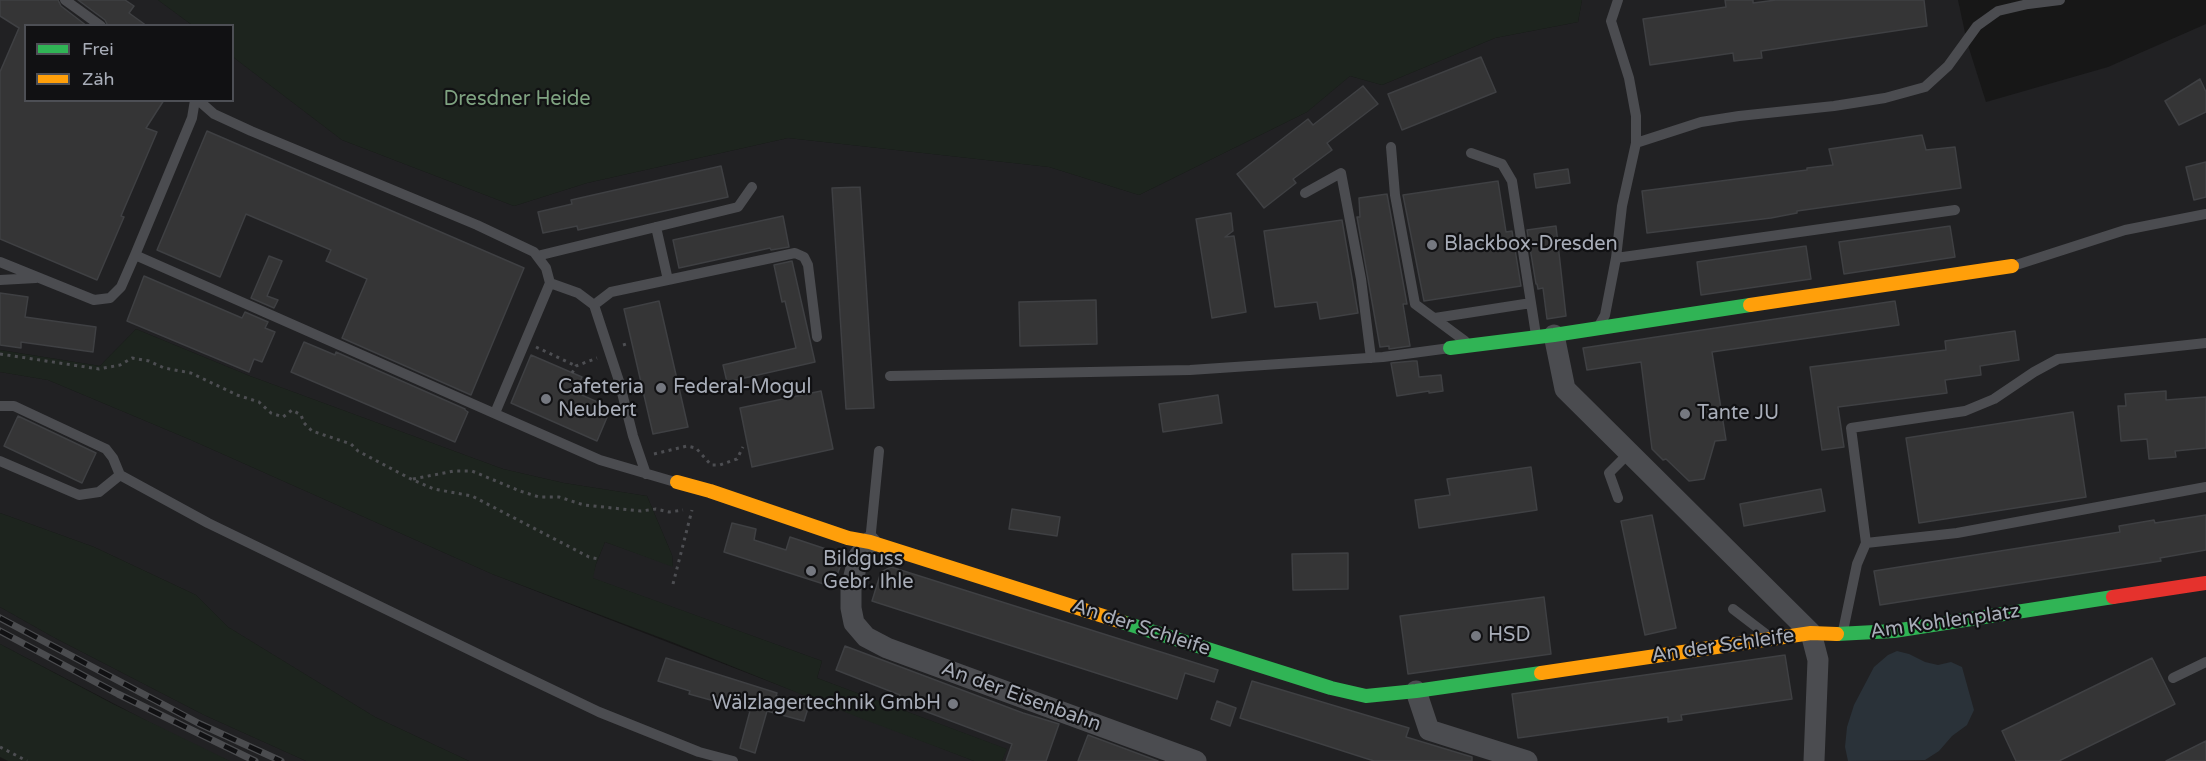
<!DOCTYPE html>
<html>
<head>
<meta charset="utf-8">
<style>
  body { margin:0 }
  #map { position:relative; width:2206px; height:761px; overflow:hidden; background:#171717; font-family:"Varela Round",sans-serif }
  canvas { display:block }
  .legend { position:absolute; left:24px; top:24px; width:210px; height:78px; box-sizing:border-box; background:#111113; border:2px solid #4d4f55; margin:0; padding:8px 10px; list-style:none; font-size:18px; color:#a8adb8 }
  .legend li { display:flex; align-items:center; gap:12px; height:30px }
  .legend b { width:30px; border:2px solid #4d4f55 }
</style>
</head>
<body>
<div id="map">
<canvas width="2206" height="761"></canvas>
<ul class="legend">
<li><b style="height:8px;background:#30b455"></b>Frei</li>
<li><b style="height:8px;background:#ff9f0a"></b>Zäh</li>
</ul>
</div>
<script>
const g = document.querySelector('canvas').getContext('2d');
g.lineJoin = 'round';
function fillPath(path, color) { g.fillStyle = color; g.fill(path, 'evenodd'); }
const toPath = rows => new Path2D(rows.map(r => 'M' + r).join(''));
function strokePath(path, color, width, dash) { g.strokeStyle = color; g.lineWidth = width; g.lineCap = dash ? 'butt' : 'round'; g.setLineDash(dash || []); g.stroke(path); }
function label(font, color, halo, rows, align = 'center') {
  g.font = font + ' "Varela Round",sans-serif'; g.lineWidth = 4.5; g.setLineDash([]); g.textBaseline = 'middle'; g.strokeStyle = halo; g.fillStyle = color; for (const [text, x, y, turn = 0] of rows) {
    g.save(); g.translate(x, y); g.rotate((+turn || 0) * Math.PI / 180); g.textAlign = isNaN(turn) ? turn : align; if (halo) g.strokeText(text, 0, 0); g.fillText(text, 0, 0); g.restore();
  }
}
const built = toPath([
  [0,0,158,0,192,25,26,26,26,100,232,100,233,57,342,140,514,206,587,183,788,138,1049,167,1139,195,1307,112,1350,76,1382,85,1495,38,1578,22,1582,0,1958,0,1967,42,1986,102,2108,67,2206,24,2206,761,1002,761,1006,749,817,678,822,661,592,578,596,564,605,542,673,566,672,555,647,496,564,483,503,469,250,376,136,329,100,366,0,350],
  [0,372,48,380,191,440,492,574,974,761,469,761,375,717,228,627,196,595,94,547,0,513],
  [0,607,53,637,204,715,306,761,229,761,191,744,0,644]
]);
const green = toPath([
  [158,0,1582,0,1578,22,1495,38,1382,85,1350,76,1307,112,1139,195,1049,167,788,138,587,183,514,206,342,140,233,57,232,26,192,25],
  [136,329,250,376,503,469,564,483,647,496,672,555,673,567,605,542,596,564,593,578,822,661,817,678,1007,749,1002,761,974,761,860,718,672,642,492,574,191,440,48,380,0,372,0,350,100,366],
  [0,513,94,547,196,595,228,627,375,717,469,761,306,761,204,715,53,637,0,607],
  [0,644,113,704,230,761,8,761,0,757]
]);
const water = toPath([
  [1897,651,1909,654,1925,662,1938,665,1951,662,1962,667,1974,710,1967,725,1952,736,1939,751,1925,760,1848,761,1845,747,1847,727,1854,705,1874,667,1888,655]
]);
const building = toPath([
  [0,0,58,0,61,6,87,26,26,26,26,100,164,100,146,128,157,132,121,216,124,217,97,280,0,239,0,72,19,28,0,16,0,0],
  [78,0,125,0,134,6,129,13,147,26,108,26,105,20,78,0],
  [1725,0,1753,0,1753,3,1776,0,1924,0,1927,26,1761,51,1762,58,1734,61,1733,53,1650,65,1643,19,1726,7,1725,0],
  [1481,57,1496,92,1402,130,1388,94,1481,57],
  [2200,79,2206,92,2206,112,2179,125,2165,101,2200,79],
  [1363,86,1378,104,1327,143,1332,150,1293,179,1296,183,1264,208,1237,174,1308,119,1313,125,1363,86],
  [207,131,524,268,471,395,342,338,367,279,326,261,331,250,246,214,220,277,157,250,207,131],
  [1922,135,1926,150,1955,147,1961,188,1797,211,1797,213,1771,218,1647,233,1642,191,1807,170,1807,168,1833,165,1829,149,1922,135],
  [2206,162,2206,197,2194,200,2186,167,2206,162],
  [721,166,728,197,578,230,577,226,543,233,538,212,572,204,571,200,721,166],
  [1568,169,1570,183,1536,188,1534,174,1568,169],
  [1498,181,1506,232,1512,231,1521,286,1424,301,1403,195,1498,181],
  [860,187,874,408,846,409,832,188,860,187],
  [1387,194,1407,304,1403,304,1410,346,1389,349,1389,346,1380,347,1357,217,1360,217,1359,198,1387,194],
  [1231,213,1233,231,1225,237,1234,236,1246,312,1212,318,1196,219,1231,213],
  [783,216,789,247,771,250,770,248,679,268,673,240,783,216],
  [1342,220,1358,313,1320,319,1317,302,1275,307,1264,231,1342,220],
  [1556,226,1566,316,1547,319,1543,288,1538,289,1537,284,1536,284,1527,230,1556,226],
  [1950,226,1955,257,1844,274,1839,242,1950,226],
  [1806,246,1811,279,1701,295,1697,262,1806,246],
  [269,256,282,261,267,296,278,300,274,308,251,298,269,256],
  [792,261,815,362,727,382,723,365,796,348,785,301,782,302,774,265,792,261],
  [144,276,242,318,245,312,268,322,265,328,275,332,262,362,254,359,249,372,127,321,144,276],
  [0,293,28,297,25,317,96,327,93,352,21,342,21,348,0,345,0,293],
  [1096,300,1097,344,1020,346,1019,302,1096,300],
  [659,301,688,427,653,434,624,309,659,301],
  [1895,301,1899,325,1712,352,1726,440,1715,441,1704,479,1689,481,1666,459,1663,460,1652,449,1641,362,1587,370,1583,348,1895,301],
  [2015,331,2019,360,1980,366,1981,375,1945,380,1947,393,1838,407,1844,447,1822,450,1810,367,1946,350,1945,341,2015,331],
  [304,342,335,355,336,352,465,409,465,410,468,412,455,442,291,372,304,342],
  [531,355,582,377,575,392,611,408,597,441,511,403,531,355],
  [1413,361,1417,361,1419,377,1441,375,1443,391,1429,393,1429,391,1397,396,1391,363,1413,361],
  [821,391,833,449,752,467,740,408,821,391],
  [2166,391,2166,400,2206,397,2206,448,2175,451,2176,457,2149,459,2147,439,2121,441,2118,406,2126,406,2125,394,2166,391],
  [1218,395,1222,423,1163,432,1159,404,1218,395],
  [2073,412,2086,497,1919,523,1906,438,2073,412],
  [18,416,96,453,82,483,4,446,18,416],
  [1531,467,1537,510,1419,528,1415,500,1450,495,1447,479,1531,467],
  [1821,489,1825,511,1744,526,1740,504,1821,489],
  [1012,509,1060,517,1057,536,1009,529,1012,509],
  [1652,515,1676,628,1645,635,1621,521,1652,515],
  [2206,515,2206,550,2160,558,2161,561,1880,605,1874,571,2120,532,2119,526,2154,520,2155,523,2206,515],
  [732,523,756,529,754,540,786,550,790,537,844,555,833,587,724,552,732,523],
  [1348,553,1348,589,1293,590,1292,554,1348,553],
  [891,567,1218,670,1214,682,1185,673,1177,699,872,601,881,572,891,567],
  [1544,597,1551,654,1408,674,1400,616,1544,597],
  [845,646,1023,713,1059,724,1046,761,1006,761,1012,744,898,701,900,695,836,670,845,646],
  [1785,655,1792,699,1681,715,1682,720,1668,722,1668,717,1518,738,1512,694,1785,655],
  [666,658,777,693,776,696,809,705,804,721,767,711,755,753,740,748,750,711,689,694,690,691,658,681,666,658],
  [2152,658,2175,704,2059,761,2016,761,2002,731,2152,658],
  [1252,681,1409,728,1406,737,1472,757,1472,761,1374,761,1240,718,1252,681],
  [1217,701,1236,708,1230,726,1211,719,1217,701],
  [1088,735,1158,761,1078,761,1088,735],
  [2206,741,2206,761,2166,761,2206,741]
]);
const path = toPath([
  [623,345,630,343],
  [536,347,576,366],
  [0,354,99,369,120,365,132,358,149,361,164,368,191,373,237,395,259,402,271,413,283,417,292,410,301,415,304,423,312,431,351,444,358,451,411,479,434,489,472,496,589,557,598,559],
  [572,373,576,366,597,358],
  [654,454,687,446,696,448,711,465,720,465,737,459,743,447],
  [413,479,454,471,472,471,520,491,539,497,559,497,584,505,641,511,656,509,669,512,683,510],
  [673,584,692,510],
  [0,747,27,761]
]);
const lane = toPath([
  [65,0,101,26],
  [195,100,192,118,135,255,600,460,675,482],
  [198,100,214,114,251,131,477,225,534,252,546,268,550,283,495,413],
  [1636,143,1701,122,1739,116,1834,106,1885,98,1925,87,1948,66,1977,26,1998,11,2028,4,2060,0],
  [1391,147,1395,195,1415,304,1465,341],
  [1471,153,1502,164,1512,181,1531,303],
  [1305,193,1341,173,1361,279,1371,358],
  [656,227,668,280],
  [537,256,738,207,752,187],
  [1616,258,1955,210],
  [0,262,94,300,110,298,121,287,135,255],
  [2013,266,2125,230,2206,214],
  [0,280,36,278],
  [550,283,578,293,594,305,619,381,633,436,646,474],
  [594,305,611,292,795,253,804,257,808,265,817,337],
  [1435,318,1531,303,1536,335],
  [1600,324,1605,315,1616,258,1622,206,1636,143,1636,116,1629,78,1611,21,1618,0],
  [890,376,1190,370,1383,357,1450,348],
  [0,406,14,406,106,449,113,458,120,475,208,523,507,668,599,712,699,752,733,761],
  [0,461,79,495,99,492,120,475],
  [1618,498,1609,473,1629,453],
  [870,542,879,451],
  [1866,543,1957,533,2206,487],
  [1733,609,1767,635],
  [1843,631,1857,564,1866,543,1851,428,1965,411,1994,399,2034,372,2058,359,2206,343],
  [2173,678,2206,662]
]);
const street = toPath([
  [1554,335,1565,389,1811,633,1818,660,1814,761],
  [870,542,859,556,851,588,851,608,854,623,866,637,887,648,1196,761],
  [1416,691,1429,730,1527,761]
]);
const fast = toPath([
  [1450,348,1554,335,1750,305],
  [1122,622,1331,688,1366,696,1416,691,1541,673],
  [1837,634,1894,631,2113,597]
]);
const slow = toPath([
  [1750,305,2012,266],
  [677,482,710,491,848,538,870,542,1122,622],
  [1541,673,1811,633,1837,634]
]);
const jam = toPath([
  [2113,597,2206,583]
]);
const rail = toPath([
  [0,618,200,724,281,761],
  [0,631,118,694,255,761]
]);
const markers = [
  [1432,245,6,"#757880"],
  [661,388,6,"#757880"],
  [546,399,6,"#757880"],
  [1685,414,6,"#757880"],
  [811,571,6,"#757880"],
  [1476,636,6,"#757880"],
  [953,704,6,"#757880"]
];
const parkNames = [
  ["Dresdner Heide",517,100]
];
const poiNames = [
  ["Blackbox-Dresden",1444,245],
  ["Cafeteria",558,388],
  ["Neubert",558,411],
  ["Federal-Mogul",673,388],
  ["Tante JU",1697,414],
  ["Bildguss",823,560],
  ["Gebr. Ihle",823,583],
  ["HSD",1488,636],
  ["Wälzlagertechnik GmbH",941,704,"right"]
];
const streetNames = [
  ["Am Kohlenplatz",1945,622,-8],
  ["An der Schleife",1141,628,18],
  ["An der Schleife",1723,646,-8],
  ["An der Eisenbahn",1021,697,20]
];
fillPath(built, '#212123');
fillPath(green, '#1d241e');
fillPath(water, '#2a3239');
fillPath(building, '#353536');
strokePath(building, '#3f4043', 1.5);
strokePath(path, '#4d4e52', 3, [3, 4.5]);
strokePath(lane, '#4b4c50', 10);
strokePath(street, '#4b4c50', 21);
strokePath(fast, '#30b455', 14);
strokePath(slow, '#ff9f0a', 14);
strokePath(jam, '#e5322d', 14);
strokePath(rail, '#4b4c4f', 7);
strokePath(rail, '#111113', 4.5, [14]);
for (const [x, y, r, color] of markers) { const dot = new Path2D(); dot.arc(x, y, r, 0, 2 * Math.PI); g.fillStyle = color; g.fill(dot); strokePath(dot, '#111113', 2); }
label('20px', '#7fa381', '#111113', parkNames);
label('20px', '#a8adb8', '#111113', poiNames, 'left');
label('20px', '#a8adb8', '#111113', streetNames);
</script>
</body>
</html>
